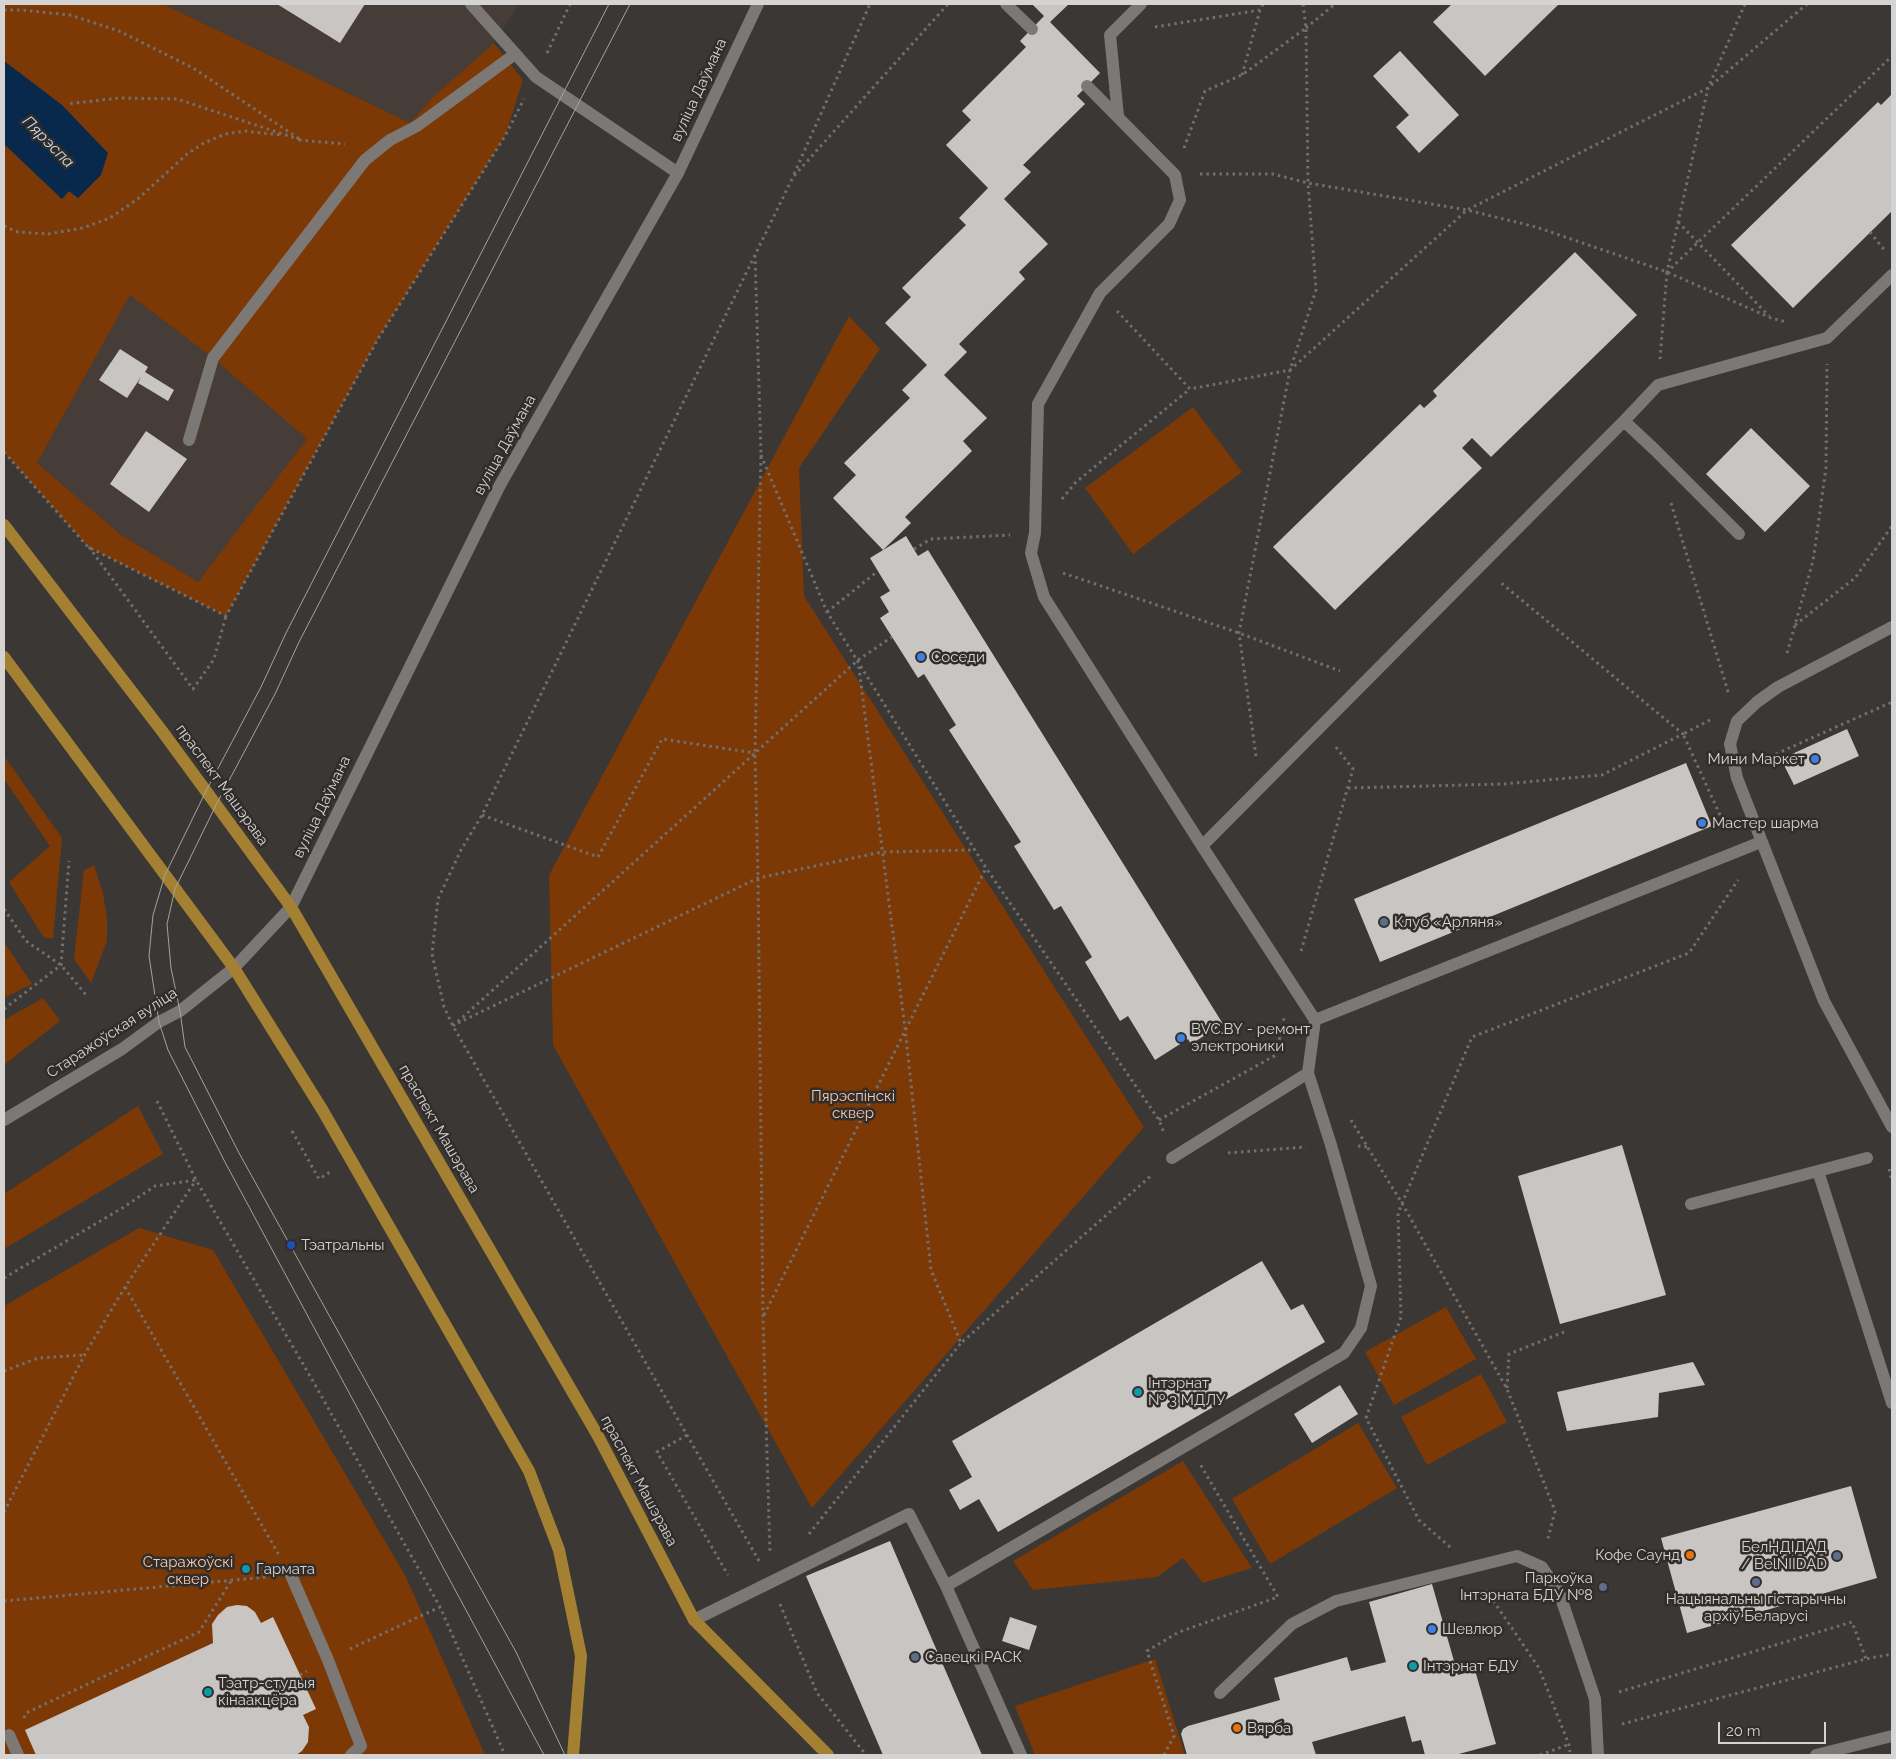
<!DOCTYPE html>
<html>
<head>
<meta charset="utf-8">
<style>
  body { margin:0 }
  #map { position:relative; width:1896px; height:1759px; overflow:hidden; background:#3a3735; font-family:Raleway,sans-serif }
  canvas { display:block }
  .frame { position:absolute; inset:0; border:5px solid #d6d4d3; pointer-events:none }
  .scale { position:absolute; left:1718px; top:1722px; width:108px; height:22px; box-sizing:border-box; border:2px solid #d6d4d3; border-top:0; padding-left:6px; font-size:15px; line-height:18px; white-space:nowrap; color:#d6d4d3; -webkit-text-stroke:4px #302d2b; paint-order:stroke }
</style>
</head>
<body>
<div id="map">
<canvas width="1896" height="1759"></canvas>
<div class="frame"></div>
<div class="scale">20 m</div>
</div>
<script>
const g = document.querySelector('canvas').getContext('2d');
g.lineJoin = 'round';
function fillPath(path, color) { g.fillStyle = color; g.fill(path, 'evenodd'); }
const toPath = rows => new Path2D(rows.map(r => 'M' + r).join(''));
function strokePath(path, color, width, dash) { g.strokeStyle = color; g.lineWidth = width; g.lineCap = dash ? 'butt' : 'round'; g.setLineDash(dash || []); g.stroke(path); }
function label(font, color, halo, rows, align = 'center') {
  g.font = font + ' Raleway,sans-serif'; g.lineWidth = 5; g.setLineDash([]); g.textBaseline = 'middle'; g.strokeStyle = halo; g.fillStyle = color; for (const [text, x, y, turn = 0] of rows) {
    g.save(); g.translate(x, y); g.rotate((+turn || 0) * Math.PI / 180); g.textAlign = isNaN(turn) ? turn : align; if (halo) g.strokeText(text, 0, 0); g.fillText(text, 0, 0); g.restore();
  }
}
const built = toPath([
  [163,4,519,4,494,43,434,96,410,123],
  [130,295,213,358,307,439,198,582,121,535,37,463]
]);
const green = toPath([
  [4,4,163,4,410,123,434,96,494,43,523,80,505,136,378,339,226,616,88,547,4,452,4,144,62,199,69,191,78,198,101,174,62,105,4,61],
  [130,295,213,358,307,439,198,582,121,535,37,463],
  [849,316,880,349,799,468,804,596,1144,1127,812,1508,553,1045,549,875],
  [1193,407,1242,472,1133,554,1085,488],
  [4,756,62,838,53,938,44,938,9,882,50,846,4,779],
  [94,865,103,893,107,918,107,941,91,983,74,959,84,870],
  [4,942,32,984,4,998],
  [43,998,60,1021,4,1065,4,1020],
  [138,1106,163,1154,4,1249,4,1194],
  [139,1228,213,1250,405,1575,485,1755,4,1755,4,1306],
  [1446,1307,1476,1359,1394,1405,1365,1352],
  [1481,1374,1507,1422,1427,1465,1401,1417],
  [1358,1423,1397,1488,1270,1564,1232,1499],
  [1183,1461,1252,1568,1203,1583,1183,1558,1157,1577,1033,1590,1013,1561],
  [1155,1659,1185,1755,1035,1755,1015,1706]
]);
const water = toPath([
  [4,61,62,105,108,153,101,175,78,198,69,191,62,199,4,144]
]);
const building = toPath([
  [277,4,365,4,340,43],
  [1032,4,1069,4,1050,22,1100,73,1077,96,1085,104,1023,165,1031,172,1004,199,1048,244,1019,272,1025,279,959,344,967,352,944,375,987,418,963,441,972,451,905,517,911,523,883,550,833,498,856,475,844,463,910,398,902,390,927,365,885,323,911,297,902,288,966,225,959,218,988,188,946,145,971,120,962,111,1026,47,1020,41,1044,16],
  [1452,4,1559,4,1485,76,1433,22],
  [1400,51,1459,115,1419,153,1396,127,1409,115,1373,76],
  [1892,94,1892,211,1793,308,1731,245,1878,102,1881,105],
  [1575,252,1637,315,1491,457,1472,438,1462,448,1482,468,1335,610,1273,547,1420,404,1424,408,1437,396,1433,391],
  [120,349,148,367,145,372,174,390,168,401,138,383,141,377,127,398,99,380],
  [1751,428,1810,486,1765,532,1706,474],
  [146,431,187,459,149,512,110,484],
  [906,536,918,556,928,550,1223,1024,1191,1044,1188,1039,1155,1060,1128,1016,1120,1021,1085,962,1092,957,1061,906,1054,910,1014,846,1021,842,949,730,956,725,924,674,918,678,880,618,889,612,880,597,890,591,870,558],
  [1847,729,1859,756,1794,785,1781,759],
  [1686,763,1712,826,1380,962,1354,899],
  [1622,1145,1666,1295,1560,1324,1518,1176],
  [1262,1261,1291,1310,1303,1304,1325,1342,998,1532,979,1499,960,1510,949,1490,972,1477,952,1441],
  [1693,1362,1705,1385,1659,1393,1658,1417,1567,1431,1557,1392],
  [1340,1385,1358,1414,1312,1443,1294,1414],
  [1851,1486,1877,1578,1687,1633,1661,1538],
  [890,1541,931,1637,982,1755,883,1755,806,1576],
  [1432,1584,1458,1675,1475,1670,1496,1744,1455,1755,1425,1755,1421,1740,1412,1742,1405,1716,1312,1742,1316,1755,1187,1755,1181,1734,1183,1729,1188,1726,1280,1700,1274,1678,1347,1657,1351,1671,1386,1662,1369,1602],
  [237,1605,247,1606,255,1612,261,1623,273,1617,316,1709,303,1715,309,1727,308,1742,302,1751,296,1755,36,1755,25,1730,213,1643,212,1624,218,1615,227,1607],
  [1010,1617,1037,1626,1029,1650,1002,1641]
]);
const path = toPath([
  [1303,4,1306,28],
  [1745,4,1708,88,1667,272,1892,56],
  [4,10,21,10,70,15,119,31,193,68,301,140,177,99,119,98,67,104],
  [1155,27,1260,10],
  [1306,28,1335,4],
  [547,53,570,4],
  [1242,75,1260,10,1263,4],
  [299,140,345,144],
  [1184,148,1205,91,1242,75,1306,28,1308,183,1316,290,1290,370,1239,633,1256,756],
  [794,174,870,4],
  [1200,174,1273,174,1308,183,1467,210,1536,227,1667,272,1771,318,1786,322],
  [1678,222,1769,316],
  [4,226,18,232,48,234,83,228,110,218,139,198,187,154,204,143,225,134,245,131,281,135],
  [1870,232,1886,252],
  [755,255,761,453,755,753,758,878,763,1317,770,1554],
  [1117,311,1190,389,1290,370,1467,210,1708,88,1807,4],
  [1660,359,1667,272],
  [4,452,88,547,226,616,378,339,505,136,524,99],
  [761,455,827,612,986,868,1159,1120,1164,1133],
  [1062,499,1076,482,1190,389],
  [1671,503,1729,695],
  [89,547,193,689,214,659,226,616],
  [914,549,931,539,1010,535],
  [1063,573,1239,633,1340,671],
  [827,612,878,571],
  [1795,625,1855,578,1892,526],
  [1787,653,1813,561,1826,468,1827,364],
  [858,660,905,1028,931,1270,961,1343,1153,1174],
  [1710,720,1683,734,1726,828],
  [1758,762,1892,702],
  [1348,788,1503,784,1602,775,1683,734,1500,582],
  [482,815,598,857,662,739,755,753],
  [4,909,26,941,61,965,87,996],
  [1301,951,1353,769,1335,746],
  [4,1009,61,965,69,861],
  [458,1023,758,878,882,852,975,850],
  [453,1026,858,660,892,637],
  [157,1101,196,1180,314,1383,440,1607,505,1755],
  [1159,1120,1276,1055,1284,1018],
  [1351,1120,1403,1205,1507,1389,1555,1511,1547,1542],
  [292,1131,319,1179,330,1172],
  [1358,1146,1367,1147],
  [1228,1153,1306,1147],
  [1889,1169,1892,1181],
  [4,1278,124,1207,155,1186,196,1180],
  [125,1287,279,1555],
  [764,1315,986,868],
  [4,1371,38,1358,84,1355],
  [1507,1388,1509,1354,1564,1332],
  [687,1435,657,1452,728,1575],
  [4,1512,85,1354,125,1287,196,1180],
  [809,1534,961,1343],
  [1450,1547,1419,1520,1366,1418,1401,1317,1398,1213,1472,1037,1689,953,1738,880],
  [759,1561,453,1026,444,1007,432,954,438,899,461,850,482,815,793,177,948,4],
  [1486,1590,1539,1668,1569,1745,1570,1752],
  [4,1601,267,1577],
  [780,1604,817,1693,866,1755],
  [350,1649,440,1607],
  [300,1675,307,1671],
  [1619,1692,1852,1622,1866,1659],
  [24,1718,26,1713,199,1632,231,1581],
  [1622,1724,1866,1659,1892,1654],
  [1164,1755,1174,1736,1147,1651,1179,1632,1278,1597,1200,1464],
  [1540,1755,1570,1744]
]);
const lane = toPath([
  [471,4,536,77,678,173],
  [1118,116,1110,35,1141,4],
  [1624,421,1655,450,1739,534],
  [189,440,213,358,365,160,390,140,417,126,515,54],
  [1202,846,1624,421,1658,385,1827,338,1892,275],
  [1315,1020,1761,842],
  [1172,1158,1308,1073],
  [1818,1171,1867,1158],
  [1691,1204,1818,1171,1892,1403],
  [291,1575,328,1660,361,1746,351,1755],
  [946,1586,1344,1353,1361,1328,1371,1286,1331,1145,1308,1073,1315,1020,1202,846,1044,597,1031,553,1035,533,1038,404,1100,293,1169,224,1180,200,1175,175,1087,86],
  [694,1620,909,1514,946,1586,1021,1755],
  [1220,1693,1292,1624,1336,1601,1517,1556,1542,1567,1559,1592,1595,1699,1598,1755],
  [9,1735,18,1755]
]);
const street = toPath([
  [1006,4,1032,29],
  [1892,627,1778,687,1757,702,1737,721,1730,744,1737,778,1824,1001,1892,1127]
]);
const secondary = toPath([
  [4,1120,122,1049,159,1022,180,1011,234,968,291,907,500,485,678,173,758,4],
  [1816,1755,1892,1736]
]);
const primary = toPath([
  [4,525,162,731,291,907,598,1436,694,1620,828,1755],
  [4,657,234,968,323,1111,529,1471,559,1550,581,1656,573,1755]
]);
const tram = toPath([
  [544,1755,226,1164,168,1050,159,1022,149,956,153,915,165,875,206,791,261,687,286,633,609,4],
  [565,1755,516,1652,239,1153,185,1047,180,1011,171,968,167,924,175,889,216,805,275,694,299,642,630,4]
]);
const markers = [
  [921,657,5,"#3f7fe0"],
  [1815,759,5,"#3f7fe0"],
  [1702,823,5,"#3f7fe0"],
  [1384,922,5,"#5c6f8a"],
  [1181,1038,5,"#3f7fe0"],
  [291,1245,5,"#1a4fb4"],
  [1138,1392,5,"#0f9aa8"],
  [1690,1555,5,"#e8710a"],
  [1837,1556,5,"#5c6f8a"],
  [246,1569,5,"#0f9aa8"],
  [1756,1582,5,"#5c6f8a"],
  [1603,1587,5,"#5c6f8a"],
  [1432,1629,5,"#3f7fe0"],
  [915,1657,5,"#5c6f8a"],
  [1413,1666,5,"#0f9aa8"],
  [208,1692,5,"#0f9aa8"],
  [1237,1728,5,"#e8710a"]
];
const streetNames = [
  ["вуліца Даўмана",699,90,-65],
  ["вуліца Даўмана",505,445,-61],
  ["праспект Машэрава",222,785,54],
  ["вуліца Даўмана",322,807,-64],
  ["Старажоўская вуліца",112,1033,-33],
  ["праспект Машэрава",439,1129,60],
  ["праспект Машэрава",639,1481,62]
];
const poiNames = [
  ["Соседи",931,657],
  ["Мини Маркет",1805,759,"right"],
  ["Мастер шарма",1712,823],
  ["Клуб «Арляня»",1394,922],
  ["BVC.BY - ремонт",1191,1029],
  ["электроники",1191,1046],
  ["Тэатральны",301,1245],
  ["Інтэрнат",1148,1383],
  ["№ 3 МДЛУ",1148,1400],
  ["БелНДІДАД",1827,1547,"right"],
  ["/ BelNIIDAD",1827,1564,"right"],
  ["Кофе Саунд",1680,1555,"right"],
  ["Гармата",256,1569],
  ["Паркоўка",1593,1578,"right"],
  ["Інтэрната БДУ №8",1593,1595,"right"],
  ["Нацыянальны гістарычны",1756,1599,"center"],
  ["архіў Беларусі",1756,1616,"center"],
  ["Шевлюр",1442,1629],
  ["Савецкі РАСК",925,1657],
  ["Інтэрнат БДУ",1423,1666],
  ["Тэатр-студыя",218,1683],
  ["кінаакцёра",218,1700],
  ["Вярба",1247,1728]
];
const parkNames = [
  ["Пярэспінскі",853,1096],
  ["сквер",853,1113],
  ["Старажоўскі",188,1562],
  ["сквер",188,1579]
];
const waterNames = [
  ["Пярэспа",48,142,45]
];
fillPath(built, '#473d38');
fillPath(green, '#7c3906');
fillPath(water, '#08294b');
fillPath(building, '#c9c5c2');
strokePath(path, '#72706e', 3, [2.5, 4]);
strokePath(lane, '#7c7876', 12);
strokePath(street, '#7c7876', 12);
strokePath(secondary, '#7c7876', 12);
strokePath(primary, '#a48032', 12);
strokePath(tram, '#a5a3a2', 1);
for (const [x, y, r, color] of markers) { const dot = new Path2D(); dot.arc(x, y, r, 0, 2 * Math.PI); g.fillStyle = color; g.fill(dot); strokePath(dot, '#302d2b', 2); }
label('15px', '#d6d4d3', '#302d2b', streetNames);
label('15px', '#d6d4d3', '#302d2b', poiNames, 'left');
label('15px', '#f5c8b0', '#302d2b', parkNames);
label('italic 16px', '#cbdbed', '#302d2b', waterNames);
</script>
</body>
</html>
